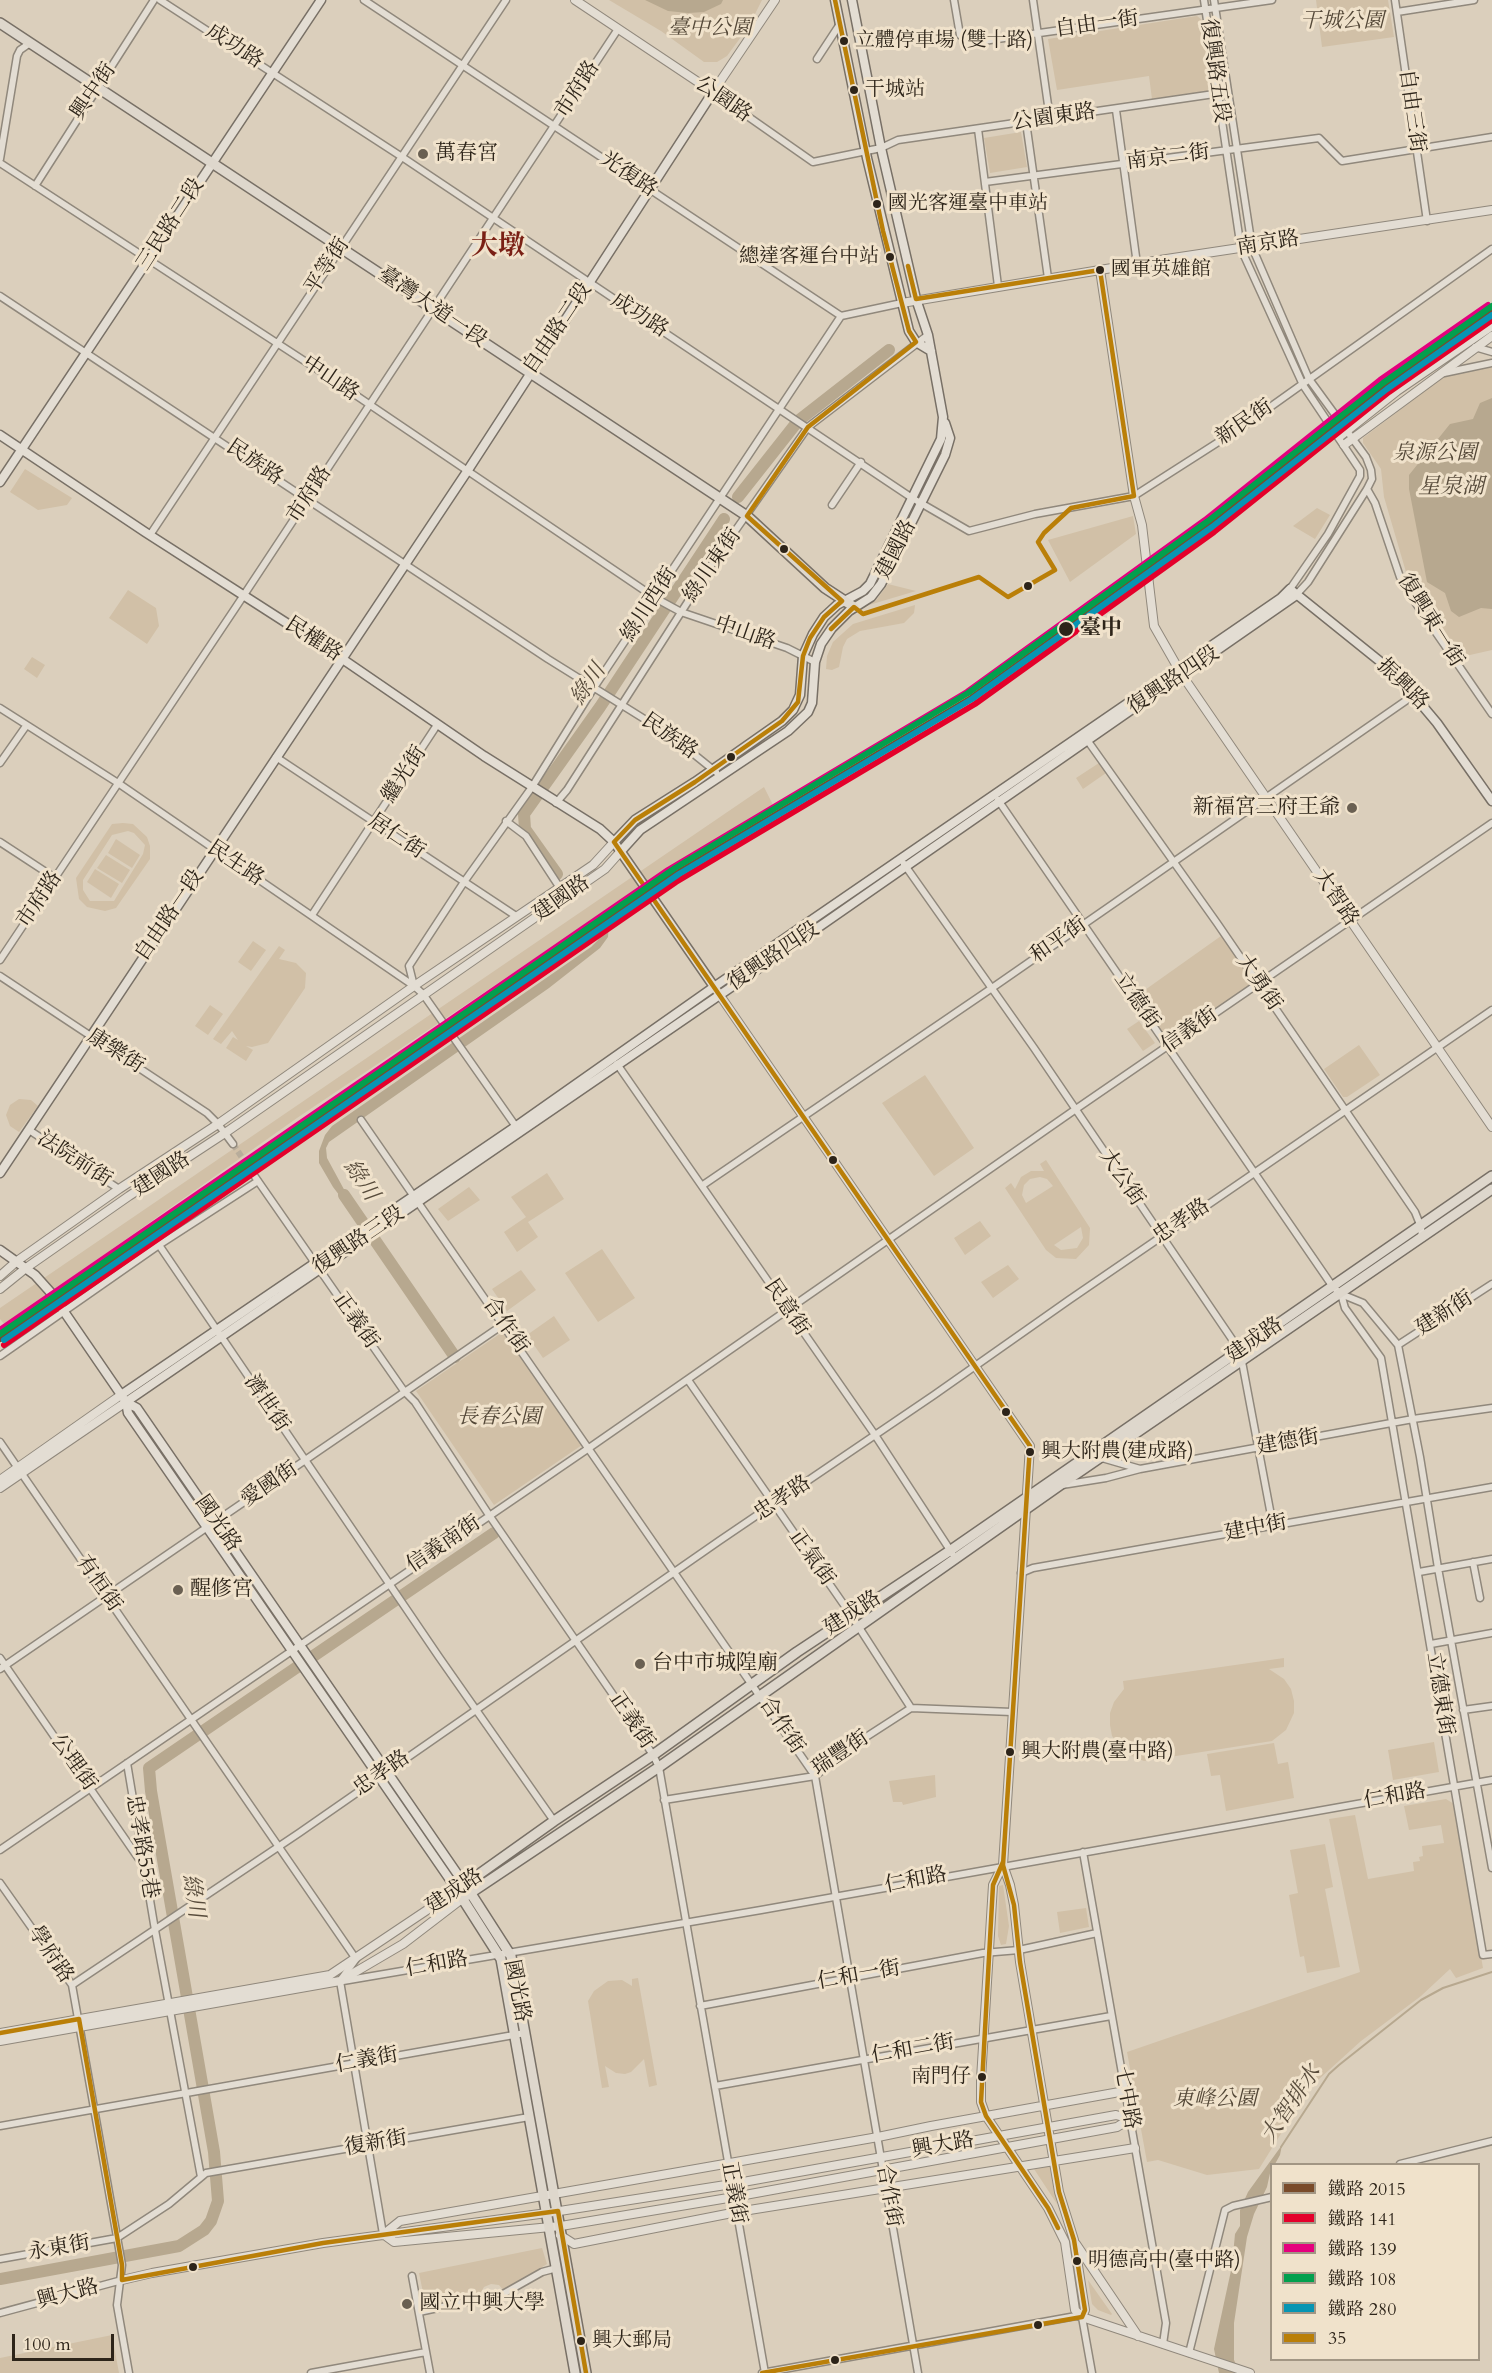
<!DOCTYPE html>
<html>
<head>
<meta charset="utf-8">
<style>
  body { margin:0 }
  #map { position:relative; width:1492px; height:2373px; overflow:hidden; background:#dbcfbc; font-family:Cardo,"Noto Serif TC",serif }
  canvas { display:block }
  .legend { position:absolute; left:1270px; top:2163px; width:210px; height:198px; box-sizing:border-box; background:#f0e2cb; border:2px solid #a29684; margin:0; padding:8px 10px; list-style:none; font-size:18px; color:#2d2419 }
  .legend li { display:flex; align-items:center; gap:12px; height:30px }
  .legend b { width:30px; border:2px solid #a29684 }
  .scale { position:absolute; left:12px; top:2334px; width:102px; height:27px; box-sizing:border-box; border:3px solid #2d2419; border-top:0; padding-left:8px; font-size:18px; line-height:21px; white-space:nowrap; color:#2d2419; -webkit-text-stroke:4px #f0e2cb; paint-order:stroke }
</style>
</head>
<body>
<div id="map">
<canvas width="1492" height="2373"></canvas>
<ul class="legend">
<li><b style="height:8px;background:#7a4b2a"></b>鐵路 2015</li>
<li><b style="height:8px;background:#e4002b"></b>鐵路 141</li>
<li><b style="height:8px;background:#e5007d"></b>鐵路 139</li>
<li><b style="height:8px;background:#02a04e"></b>鐵路 108</li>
<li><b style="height:8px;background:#0795b3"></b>鐵路 280</li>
<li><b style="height:8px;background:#ba7f08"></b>35</li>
</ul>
<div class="scale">100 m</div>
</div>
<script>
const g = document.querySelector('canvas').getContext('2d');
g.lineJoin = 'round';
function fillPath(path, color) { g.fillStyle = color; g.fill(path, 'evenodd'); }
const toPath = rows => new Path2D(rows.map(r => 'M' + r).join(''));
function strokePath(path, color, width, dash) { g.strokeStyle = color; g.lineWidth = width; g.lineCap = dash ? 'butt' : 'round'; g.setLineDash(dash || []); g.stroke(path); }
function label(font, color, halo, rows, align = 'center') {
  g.font = font + ' Cardo,"Noto Serif TC",serif'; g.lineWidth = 6; g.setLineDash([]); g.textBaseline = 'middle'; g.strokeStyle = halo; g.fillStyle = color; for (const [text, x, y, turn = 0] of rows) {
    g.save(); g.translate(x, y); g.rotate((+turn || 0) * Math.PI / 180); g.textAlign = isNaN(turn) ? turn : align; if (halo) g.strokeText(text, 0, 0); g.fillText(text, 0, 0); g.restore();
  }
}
const green = toPath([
  [609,0,762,0,749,26,727,56,717,62,704,62,661,31],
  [1316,0,1388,0,1394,37,1322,47],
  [1197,16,1202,20,1211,85,1207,91,1152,99,1149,76,1057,90,1048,39],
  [1021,132,1027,167,990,173,984,138],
  [1492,367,1492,650,1461,657,1422,601,1406,572,1384,497,1381,469,1363,443,1363,438,1443,377],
  [25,469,72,498,67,505,38,510,10,492],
  [1317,508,1330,515,1315,539,1293,526],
  [1133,516,1136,534,1070,582,1048,540],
  [888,584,916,591,869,605,877,599],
  [128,590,156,608,159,626,147,644,109,618],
  [915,605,914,613,904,623,860,631,847,639,843,647,839,667,832,670,826,669,827,656,833,642,853,624],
  [32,657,45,665,37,678,24,669],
  [1099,763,1106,773,1083,789,1076,778],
  [764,787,773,805,668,869,297,1118,5,1325,0,1319,0,1308],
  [123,823,133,824,147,837,150,846,150,859,116,908,105,911,87,907,79,899,76,878,112,824],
  [128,831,134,833,145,845,143,854,114,901,90,901,83,890,83,880,112,835],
  [116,839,140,855,132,868,108,853],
  [106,855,130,870,122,883,97,868],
  [95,869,119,884,111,898,87,882],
  [1221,936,1255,983,1169,1044,1135,997],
  [253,941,266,950,251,971,238,962],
  [279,946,285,950,279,959,296,963,306,973,305,988,268,1043,252,1047,246,1046,253,1050,246,1061,226,1048,233,1037,238,1040,232,1031,221,1044,213,1039],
  [210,1005,223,1014,208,1035,195,1026],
  [1139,1021,1155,1043,1143,1051,1127,1029],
  [1359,1045,1380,1075,1347,1097,1343,1097,1324,1069],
  [925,1075,974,1148,934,1176,882,1103],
  [19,1099,31,1100,38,1106,19,1132,10,1126,6,1115,10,1105],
  [1046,1160,1090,1228,1089,1245,1076,1259,1056,1258,1046,1250,1005,1188,1011,1183,1015,1189,1021,1177,1031,1171,1044,1171,1040,1164],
  [1040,1177,1047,1179,1053,1186,1026,1203,1022,1195,1024,1185,1030,1179],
  [1081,1227,1083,1238,1077,1248,1061,1250,1054,1245],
  [547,1173,564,1199,528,1222,538,1237,517,1252,504,1232,526,1217,511,1197],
  [469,1187,480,1200,448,1221,438,1209],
  [980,1221,991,1236,965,1255,954,1238],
  [602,1249,635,1298,598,1322,565,1273],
  [1008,1265,1019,1279,993,1298,981,1282],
  [521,1270,536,1290,507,1311,492,1289],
  [554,1316,570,1340,543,1358,527,1335],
  [504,1331,582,1445,494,1505,416,1391],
  [1284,1658,1284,1667,1269,1669,1284,1679,1291,1689,1294,1701,1294,1713,1286,1730,1272,1741,1144,1761,1127,1754,1112,1736,1110,1725,1110,1713,1114,1702,1124,1689,1123,1681],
  [1434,1742,1439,1772,1393,1780,1388,1750],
  [1274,1743,1278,1764,1288,1762,1294,1798,1226,1811,1220,1775,1211,1776,1207,1754],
  [935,1775,936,1797,903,1805,902,1802,893,1802,889,1781],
  [1446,1799,1454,1804,1483,1968,1456,1978,1450,1969,1421,1996,1361,2041,1318,2080,1305,2095,1259,2169,1207,2175,1158,2160,1147,2162,1127,2052,1360,1972,1329,1819,1355,1815,1368,1879,1414,1871,1413,1862,1420,1861,1419,1857,1423,1856,1422,1846,1444,1843,1441,1825,1409,1830,1404,1806],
  [1325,1844,1333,1887,1325,1889,1340,1967,1307,1973,1304,1956,1300,1957,1289,1895,1298,1893,1290,1850],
  [1003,1885,1009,1926,1006,1944,1001,1945,998,1936,999,1886],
  [1086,1908,1089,1927,1060,1933,1057,1912],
  [638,1978,657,2085,649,2087,644,2059,631,2072,625,2074,616,2073,605,2066,609,2087,602,2088,588,2001,594,1991,608,1981,622,1980,632,1986,632,1979],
  [1050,2166,1057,2204,1034,2169],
  [542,2248,547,2264,504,2291,499,2285,491,2284,484,2287,480,2294,426,2307,419,2273],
  [1088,2280,1112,2314,1111,2315,1098,2310,1092,2304],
  [112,2335,119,2373,0,2373,0,2358]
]);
const water = toPath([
  [645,0,723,0,721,4,704,12,688,13,668,11],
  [1492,398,1492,609,1481,608,1459,617,1451,611,1445,593,1427,582,1409,489,1409,475,1450,424,1473,419,1480,403],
  [609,921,608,937,600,948,549,988,329,1142,326,1148,327,1158,353,1206,349,1208,333,1187,319,1163,319,1151,325,1135,332,1126,591,947,598,940,603,925],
  [1282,2145,1280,2155,1275,2164,1272,2164,1267,2187,1254,2214,1247,2237,1234,2323,1234,2360,1240,2373,1219,2373,1214,2349,1232,2266,1235,2234,1240,2226,1240,2210,1248,2192]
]);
const stream = toPath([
  [1281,2147,1329,2074,1339,2065,1421,2000,1443,1988,1492,1972]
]);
const river = toPath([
  [738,497,798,421,889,350],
  [557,874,525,829,524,814,600,707,724,519],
  [344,1195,455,1357],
  [0,2279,179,2246,204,2230,211,2221,218,2201,214,2152,151,1791,149,1768,494,1533]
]);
const minorTunnel = toPath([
  [233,1144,251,1171]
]);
const minor = toPath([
  [160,0,402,157,912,498,969,531,1035,514,1134,496,1245,425,1492,249],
  [364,0,841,316,902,303],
  [954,0,960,35,969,43,1272,0],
  [1033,0,1050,119],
  [1204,0,1241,249,1303,385,1360,470,1360,476,1328,534,1290,589],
  [1214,0,1252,247,1309,379,1366,457,1371,470,1372,479,1367,489,1308,582,1296,595],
  [1395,0,1427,221],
  [1397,12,1474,0],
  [817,59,840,24],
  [713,92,813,162,881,148,898,140,1228,92],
  [1116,110,1137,264],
  [1026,122,1048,278],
  [978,129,998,286],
  [0,159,17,56,20,50,30,43],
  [0,163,323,373,657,599,681,612,787,648,815,662],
  [985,182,1319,138,1342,161,1492,137],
  [35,186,154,0],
  [0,296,548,659,670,735,716,772],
  [1475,347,1492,352],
  [1444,373,1492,363],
  [1367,489,1375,503,1400,577,1408,592,1492,714],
  [832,505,861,462],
  [150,535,506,0],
  [0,708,118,783,414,986,423,994,517,1128],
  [1085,737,1217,923,1415,1212,1421,1227,1422,1238],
  [276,757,516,916],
  [0,763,26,726],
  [998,800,1333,1287,1341,1294,1363,1303,1398,1345,1420,1457,1438,1568,1492,1868],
  [556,803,567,790,714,561,808,427,928,335],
  [506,821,526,836,560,888],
  [0,842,55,878],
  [904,864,1034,1048,1240,1351,1273,1526],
  [312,915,437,725],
  [0,960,236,607,618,29],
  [0,976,207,1113,218,1124,233,1144],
  [414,986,409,966,464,882,532,787,593,689,841,316],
  [617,1064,875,1435,952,1553],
  [361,1120,815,1776,918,2373],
  [29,1130,119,1189],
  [251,1171,404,1391,415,1402,489,1515,627,1715,653,1755,659,1767,765,2373],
  [703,1185,992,988,1414,695],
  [159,1245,439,1657,554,1821],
  [1341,1294,1345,1308,1381,1358,1483,1955,1492,1954],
  [1398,1345,1492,1284],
  [0,1356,159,1245,258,1181],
  [688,1380,851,1615,911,1708],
  [0,1442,356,1959,342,1978],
  [1103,1456,1102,1458,1140,1469,1413,1419,1492,1408],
  [1062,1485,1106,1478,1140,1469],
  [1473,1562,1480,1598],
  [1419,1572,1492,1559],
  [1021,1573,1033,1568,1492,1487],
  [1431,1644,1492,1633],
  [0,1658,143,1865],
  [0,1669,504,1324],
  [1463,1710,1492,1706],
  [127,1763,155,1930,201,2177],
  [664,1800,815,1776,863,1739,911,1708,1012,1712],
  [0,1850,589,1448,1076,1109,1492,823],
  [1083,1852,1166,2323,1163,2344],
  [0,1883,72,1985,122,2265,117,2305,129,2373],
  [340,1981,383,2234],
  [343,1981,761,1910,1492,1780],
  [72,1985,299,1833,719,1541,934,1395,1069,1300,1492,1010],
  [700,2006,983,1953,1019,1950,1097,1933],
  [715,2086,1111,2016],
  [0,2126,525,2033],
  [1400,2164,1492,2141],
  [0,2259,117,2238,169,2204,206,2173,529,2117],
  [412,2276,430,2373],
  [419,2312,503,2294,542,2272,557,2268],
  [0,2313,122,2280],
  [1189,2353,1225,2210,1233,2206,1272,2197],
  [311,2373,426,2352],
  [762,2373,1076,2316,1082,2317,1092,2373]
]);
const tertiary = toPath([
  [575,0,713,92,775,0],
  [1100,270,1134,496,1142,525,1154,626,1182,675,1492,1127],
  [902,303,1160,260,1492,210],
  [1339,437,1397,391,1492,326],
  [1344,445,1492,336],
  [719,994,1030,1446,1003,1865,1010,1885,1014,1905,1020,1962,1059,2192,1074,2240,1085,2310,1082,2317],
  [0,1276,17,1261,119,1189,218,1124,414,986,593,865,614,842],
  [0,1289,26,1268,129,1196,225,1133,605,869,621,851],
  [0,1480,121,1395],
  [0,1488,126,1402],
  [1003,1865,993,1885,981,2079,981,2102,986,2116,1048,2208,1065,2242,1075,2310,1082,2317,1250,2373],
  [0,2033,330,1975,457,1890],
  [0,2041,340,1981,403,1944,463,1898],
  [385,2233,400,2221,878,2137,931,2126,1125,2091],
  [383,2234,394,2242,561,2226,734,2197,1117,2127,1130,2119],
  [560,2235,574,2244,737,2212,1135,2148],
  [1076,2244,1138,2336],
  [122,2280,152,2273,323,2243,547,2213,732,2184,1116,2115,1130,2119]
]);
const secondary = toPath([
  [835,0,867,158,909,331,916,342,931,351],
  [0,435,145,532,341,658,484,756,600,829,614,842,717,991],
  [0,482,321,0],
  [614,842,635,820,695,782,782,721,793,710,800,695,803,656,813,634,824,617,837,605,863,591,870,584,941,439,943,417,928,335,916,299,881,148,852,0],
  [621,851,640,830,788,731,808,712,812,703,815,662,821,644,832,628,849,611,871,597,881,584,945,455,950,438,945,423],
  [0,1173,468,470,713,92],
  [0,1250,35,1275,52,1294,126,1402,137,1408,465,1885],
  [121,1395,515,1127,714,987,1281,598,1290,589,1382,663,1400,679,1437,723,1492,801],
  [126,1402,816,929,1295,596],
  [126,1402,128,1413,457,1890]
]);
const primary = toPath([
  [0,23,747,516,825,588,854,607],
  [468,1889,511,1956,586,2373],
  [463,1898,659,1767,1060,1485,1492,1189],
  [575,2373,501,1959,457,1890,554,1821,653,1755,797,1652,951,1550,1492,1176]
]);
const bus1 = toPath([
  [835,0,883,231,909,331,916,342,808,427,747,516,842,601,824,617,810,638,803,656,798,702,782,721,695,782,635,820,614,842,1030,1446,1003,1865,1014,1905,1020,1962,1059,2192,1074,2240,1085,2310,1082,2317],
  [831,629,854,607,863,614,979,577,1008,597,1055,570,1038,542,1044,533,1071,508,1134,496,1100,270,916,299,908,266],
  [1003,1862,993,1885,981,2102,986,2116,1048,2208,1058,2228],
  [0,2033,79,2019,122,2265,122,2280],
  [122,2280,323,2243,558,2211,586,2373],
  [762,2373,1082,2317]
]);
const rail1 = toPath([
  [0,1339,672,876,971,698,1210,526,1385,386,1492,311]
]);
const rail2 = toPath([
  [4,1345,676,882,975,704,1214,532,1389,392,1492,320]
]);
const rail3 = toPath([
  [0,1330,668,870,967,692,1205,520,1380,380,1488,305]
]);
const rail4 = toPath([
  [0,1334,675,868,968,693,1208,521,1383,383,1492,306]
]);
const rail5 = toPath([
  [4,1340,679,874,972,699,1212,527,1387,389,1492,315]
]);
const markers = [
  [844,41,5,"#2d2419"],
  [854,90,5,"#2d2419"],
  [423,154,6,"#6a6052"],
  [877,204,5,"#2d2419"],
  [890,257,5,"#2d2419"],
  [1100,270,5,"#2d2419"],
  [784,549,5,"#2d2419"],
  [1028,586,5,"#2d2419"],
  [1066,629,8,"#2d2419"],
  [731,757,5,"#2d2419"],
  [1352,808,6,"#6a6052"],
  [833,1160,5,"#2d2419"],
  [1006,1412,5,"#2d2419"],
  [1030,1452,5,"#2d2419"],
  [178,1590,6,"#6a6052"],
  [640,1664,6,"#6a6052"],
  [1010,1752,5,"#2d2419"],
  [982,2077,5,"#2d2419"],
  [1077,2261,5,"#2d2419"],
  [193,2267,5,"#2d2419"],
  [407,2304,6,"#6a6052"],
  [1038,2325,5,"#2d2419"],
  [581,2341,5,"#2d2419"],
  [835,2360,5,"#2d2419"]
];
const busNames = [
  ["立體停車場 (雙十路)",855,41],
  ["干城站",865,90],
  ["國光客運臺中車站",888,204],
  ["總達客運台中站",879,257,"right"],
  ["國軍英雄館",1111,270],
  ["興大附農(建成路)",1041,1452],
  ["興大附農(臺中路)",1021,1752],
  ["南門仔",971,2077,"right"],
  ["明德高中(臺中路)",1088,2261],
  ["興大郵局",592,2341]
];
const parkNames = [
  ["干城公園",1342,22],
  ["臺中公園",710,29],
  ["泉源公園",1435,454],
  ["長春公園",499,1418],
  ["東峰公園",1215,2100]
];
const streetNames = [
  ["自由一街",1097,25,-8],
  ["成功路",234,47,33],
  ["復興路五段",1214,71,82],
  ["市府路",578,90,-57],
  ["興中街",94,92,-56],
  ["公園路",723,100,35],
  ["自由三街",1411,111,82],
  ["公園東路",1054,118,-8],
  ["南京二街",1168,158,-7],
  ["光復路",628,175,34],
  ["三民路二段",171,225,-57],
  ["南京路",1268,244,-9],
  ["平等街",328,267,-57],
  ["臺灣大道一段",432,308,34],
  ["成功路",639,316,33],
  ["自由路二段",558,329,-56],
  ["中山路",330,379,34],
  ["新民街",1245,423,-34],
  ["民族路",254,463,34],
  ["市府路",310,495,-57],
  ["建國路",897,550,-63],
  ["綠川東街",713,566,-55],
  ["綠川西街",650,605,-57],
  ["復興東一街",1430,621,58],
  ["中山路",745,634,19],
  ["民權路",313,640,33],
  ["復興路四段",1174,681,-34],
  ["振興路",1402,685,45],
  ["民族路",669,737,35],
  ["繼光街",405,775,-57],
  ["居仁街",396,837,34],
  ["民生路",235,864,34],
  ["大智路",1335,898,56],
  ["建國路",562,899,-35],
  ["市府路",40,900,-56],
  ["自由路一段",170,916,-56],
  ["和平街",1059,941,-35],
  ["復興路四段",774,957,-34],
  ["大勇街",1258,983,55],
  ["立德街",1136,1001,55],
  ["信義街",1190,1031,-35],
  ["康樂街",115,1052,33],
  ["法院前街",74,1160,33],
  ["建國路",162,1175,-33],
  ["大公街",1121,1178,56],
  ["忠孝路",1182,1222,-34],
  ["復興路三段",359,1241,-34],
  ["民意街",786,1308,56],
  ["建新街",1445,1314,-33],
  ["正義街",355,1321,55],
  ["合作街",505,1326,55],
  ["建成路",1255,1341,-35],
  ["濟世街",266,1404,56],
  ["建德街",1288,1443,-10],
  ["愛國街",270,1485,-34],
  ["忠孝路",783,1499,-34],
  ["國光路",217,1524,55],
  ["建中街",1256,1529,-11],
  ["信義南街",444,1545,-34],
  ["正氣街",811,1558,55],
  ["有恒街",98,1584,55],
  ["建成路",853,1614,-33],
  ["立德東街",1439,1694,81],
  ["正義街",631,1721,56],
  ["合作街",781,1726,56],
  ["瑞豐街",841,1754,-34],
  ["公理街",73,1763,55],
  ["忠孝路",382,1774,-35],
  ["仁和路",1395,1797,-10],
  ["忠孝路55巷",141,1847,80],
  ["仁和路",916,1881,-11],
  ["建成路",455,1892,-34],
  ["學府路",50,1955,56],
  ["仁和路",437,1965,-10],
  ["仁和一街",859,1976,-10],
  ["國光路",516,1991,79],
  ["仁和二街",913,2050,-10],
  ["仁義街",367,2061,-10],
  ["七中路",1126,2098,80],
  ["復新街",376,2144,-10],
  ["興大路",943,2146,-10],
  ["正義街",733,2193,80],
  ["合作街",888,2196,80],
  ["永東街",59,2249,-10],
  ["興大路",68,2295,-15]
];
const poiNames = [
  ["萬春宮",435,154],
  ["新福宮三府王爺",1340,808,"right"],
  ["醒修宮",190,1590],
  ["台中市城隍廟",652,1664],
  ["國立中興大學",419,2304]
];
const stopNames = [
  ["臺中",1080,629]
];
const waterNames = [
  ["星泉湖",1451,488],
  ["綠川",589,685,-56],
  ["綠川",360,1181,56],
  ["綠川",192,1896,81],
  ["大智排水",1292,2105,-56]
];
const districtNames = [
  ["大墩",498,248]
];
fillPath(green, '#d1c0a7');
fillPath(water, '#b7a88f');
strokePath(stream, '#b7a88f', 2);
strokePath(river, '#b7a88f', 12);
strokePath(minorTunnel, '#b8ad9b', 6, [6, 3]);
strokePath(minor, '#90887c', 9);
strokePath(tertiary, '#90887c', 10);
strokePath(secondary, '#787066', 11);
strokePath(primary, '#787066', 12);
strokePath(minor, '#e3ddd3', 6);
strokePath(tertiary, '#e3ddd3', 8);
strokePath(secondary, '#e3ddd3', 8);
strokePath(primary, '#ded7cc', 9);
strokePath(bus1, '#ba7f08', 4.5);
strokePath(rail1, '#7a4b2a', 6);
strokePath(rail2, '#e4002b', 6);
strokePath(rail3, '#e5007d', 6);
strokePath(rail4, '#02a04e', 6);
strokePath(rail5, '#0795b3', 6);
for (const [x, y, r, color] of markers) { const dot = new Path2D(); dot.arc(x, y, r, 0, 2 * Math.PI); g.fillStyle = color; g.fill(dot); strokePath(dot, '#f0e2cb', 2); }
label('20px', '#2d2419', '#f0e2cb', busNames, 'left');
label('italic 21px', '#544838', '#f0e2cb', parkNames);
label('21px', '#2d2419', '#f0e2cb', streetNames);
label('21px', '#2d2419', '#f0e2cb', poiNames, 'left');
label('bold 21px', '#2d2419', '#f0e2cb', stopNames, 'left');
label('italic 22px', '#584c3c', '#f0e2cb', waterNames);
label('bold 27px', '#7a1f14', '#f0e2cb', districtNames);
</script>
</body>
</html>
